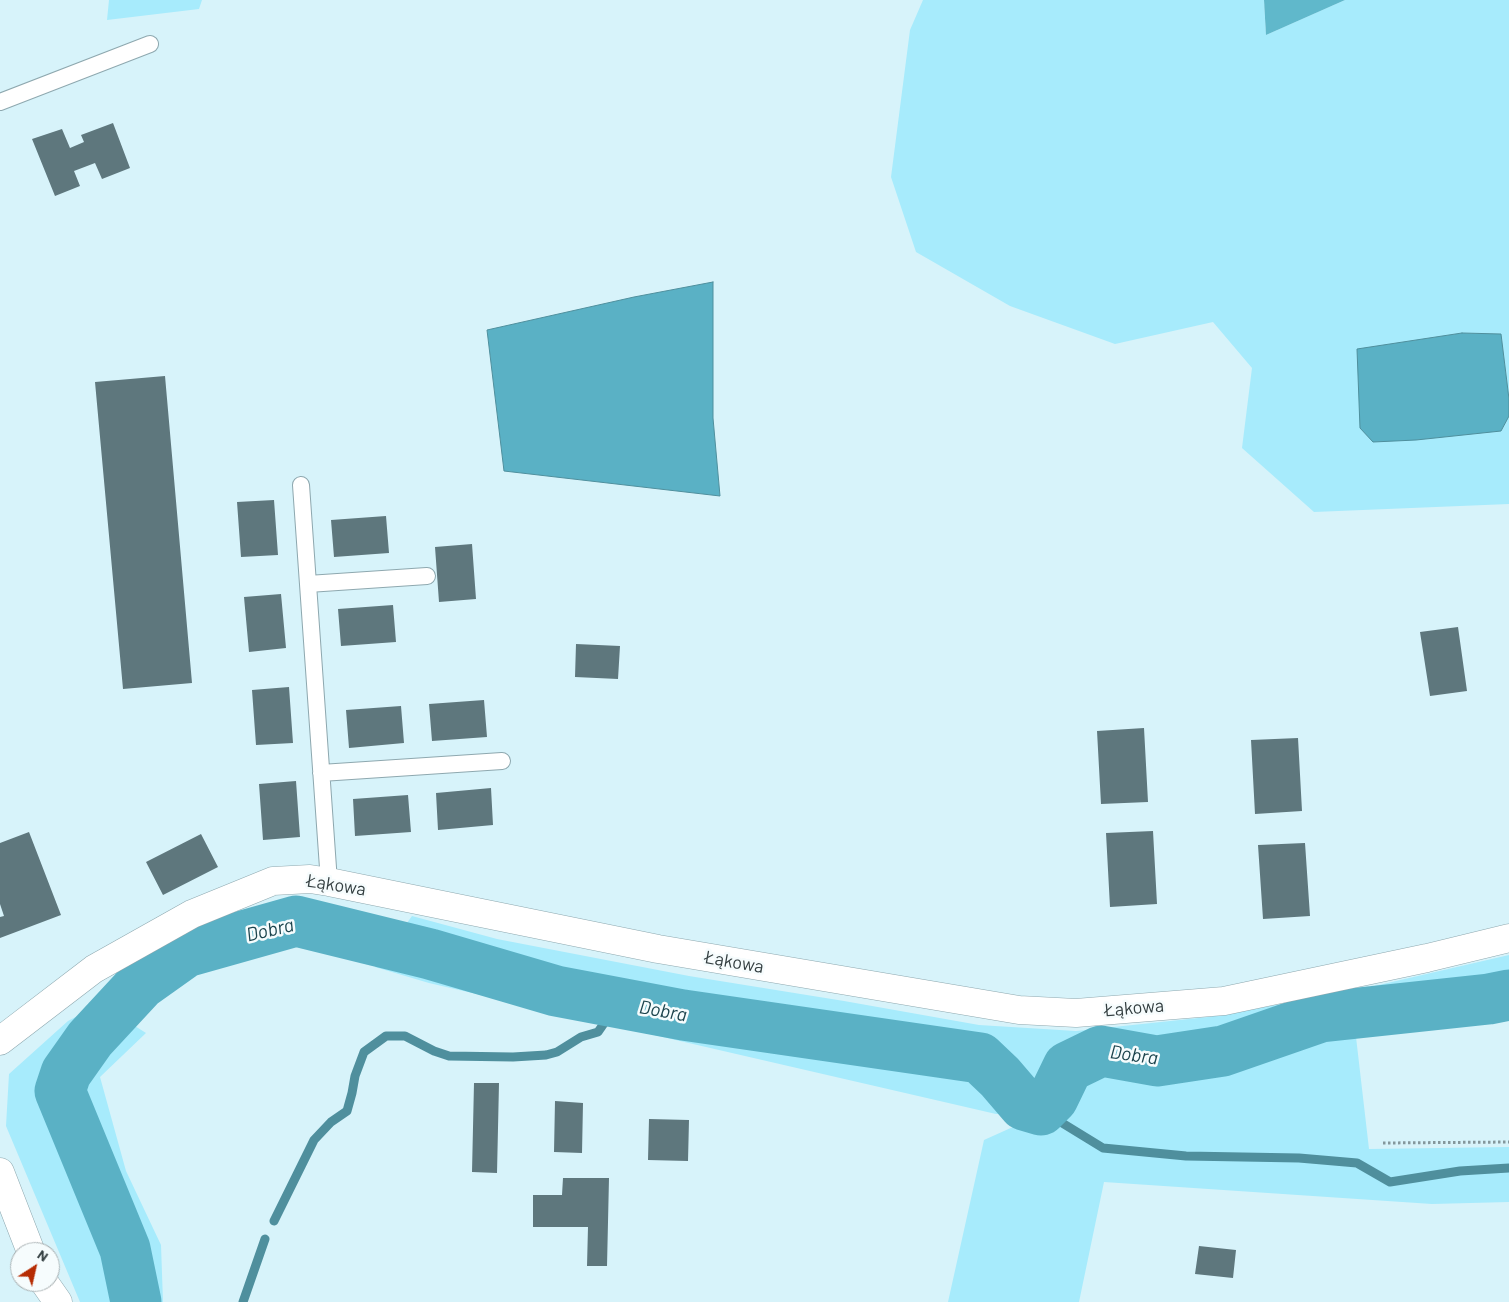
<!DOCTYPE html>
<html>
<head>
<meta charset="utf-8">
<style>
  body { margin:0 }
  #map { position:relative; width:1509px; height:1302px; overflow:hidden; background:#d7f3fa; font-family:Barlow,sans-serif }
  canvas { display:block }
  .north { position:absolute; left:10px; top:1242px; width:50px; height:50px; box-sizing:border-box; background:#f6fcfd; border:1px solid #a8b0b2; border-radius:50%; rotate:35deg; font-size:14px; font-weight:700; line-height:20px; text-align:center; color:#343f41 }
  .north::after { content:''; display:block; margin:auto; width:18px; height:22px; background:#b62c03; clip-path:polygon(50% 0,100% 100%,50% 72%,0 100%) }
</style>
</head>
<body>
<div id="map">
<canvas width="1509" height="1302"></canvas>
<div class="north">N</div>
</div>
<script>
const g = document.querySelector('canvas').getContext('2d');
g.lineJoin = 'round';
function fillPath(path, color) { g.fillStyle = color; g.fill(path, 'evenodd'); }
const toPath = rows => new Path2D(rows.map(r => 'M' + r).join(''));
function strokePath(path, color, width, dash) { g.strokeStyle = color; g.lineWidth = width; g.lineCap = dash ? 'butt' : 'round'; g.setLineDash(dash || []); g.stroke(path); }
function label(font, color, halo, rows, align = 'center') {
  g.font = font + ' Barlow,sans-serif'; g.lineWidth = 5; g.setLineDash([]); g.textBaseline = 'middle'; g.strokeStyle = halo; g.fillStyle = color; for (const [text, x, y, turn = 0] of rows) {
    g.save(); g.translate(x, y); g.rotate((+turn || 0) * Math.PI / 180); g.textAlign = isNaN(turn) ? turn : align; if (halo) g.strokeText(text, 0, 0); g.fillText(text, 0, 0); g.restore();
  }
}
const green = toPath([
  [109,0,202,0,199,9,107,20],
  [923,0,1264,0,1266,35,1345,0,1509,0,1509,399,1501,334,1462,333,1357,350,1501,431,1509,416,1509,504,1314,512,1242,448,1252,368,1213,322,1115,344,1010,306,916,252,891,177,910,30],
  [412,916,497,939,689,976,844,1001,979,1025,1076,1031,1208,1017,1344,993,1509,955,1509,1012,1356,1037,1369,1149,1509,1147,1509,1202,1432,1204,1104,1182,1079,1302,948,1302,984,1140,1024,1122,1064,1113,996,1114,429,983,375,967],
  [100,1004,146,1033,100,1077,126,1171,161,1245,163,1302,80,1302,6,1126,9,1074,68,1021]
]);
const forest = toPath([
  [1264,0,1345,0,1266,35]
]);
const water = toPath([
  [713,282,713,418,720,496,504,471,487,330,634,297,713,282],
  [1462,333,1501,334,1509,399,1509,416,1501,431,1416,440,1373,442,1360,428,1357,349,1462,333]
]);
const stream = toPath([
  [1041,1110,1103,1148,1186,1156,1299,1158,1357,1163,1390,1182,1460,1171,1509,1168],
  [274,1221,314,1140,331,1122,347,1111,352,1093,355,1076,364,1052,386,1036,405,1036,434,1051,449,1056,513,1057,546,1055,557,1052,581,1037,598,1032,618,1003],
  [243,1302,265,1239]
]);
const river = toPath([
  [136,1302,125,1249,60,1091,66,1073,90,1039,141,984,186,952,296,921,430,954,556,991,683,1015,980,1058,1000,1077,1024,1105,1041,1110,1053,1098,1068,1067,1101,1051,1157,1061,1223,1051,1321,1017,1489,999,1509,995]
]);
const building = toPath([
  [113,123,130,168,102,179,95,163,74,171,80,186,55,196,32,139,62,129,70,148,84,142,81,135],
  [165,376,192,683,123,689,95,382],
  [274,500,278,555,241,557,237,502],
  [386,516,389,553,334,557,331,520],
  [472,544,476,599,439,602,435,547],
  [281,594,286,648,249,652,244,597],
  [393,605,396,642,341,646,338,609],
  [1458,627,1467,691,1430,696,1420,632],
  [576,644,620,646,618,679,575,677],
  [289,687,293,743,256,745,252,690],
  [484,700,487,737,432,741,429,704],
  [401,706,404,743,349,748,346,710],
  [1144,728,1148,802,1101,804,1097,731],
  [1298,738,1302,811,1255,814,1251,740],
  [296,781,300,837,263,840,259,784],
  [491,788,493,825,438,830,436,793],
  [408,795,411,832,355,836,353,799],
  [1153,831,1157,904,1110,907,1106,833],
  [29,832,61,915,0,938,0,917,4,916,0,904,0,843],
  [201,834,218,867,163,895,146,862],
  [1305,843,1310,916,1263,919,1258,845],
  [474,1083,499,1083,497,1173,472,1172],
  [555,1101,583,1103,582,1153,554,1152],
  [649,1119,689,1120,688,1161,648,1160],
  [563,1178,609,1178,607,1266,587,1266,588,1227,533,1227,533,1195,562,1195],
  [1199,1246,1236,1250,1233,1278,1195,1274]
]);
const path = toPath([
  [1383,1143,1509,1142]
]);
const lane = toPath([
  [0,102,150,44],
  [301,485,329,882],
  [308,584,427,576],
  [321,773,502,761]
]);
const street = toPath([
  [0,1041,94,969,192,914,273,881,310,879,329,882,658,949,1019,1010,1076,1013,1224,1001,1427,958,1509,938],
  [0,1172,31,1252],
  [44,1282,58,1302]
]);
const streetNames = [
  ["Łąkowa",336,885,9],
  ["Łąkowa",734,962,10],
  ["Łąkowa",1134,1008,-5]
];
const waterNames = [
  ["Dobra",270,930,-13],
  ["Dobra",663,1011,10],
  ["Dobra",1134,1055,8]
];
fillPath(green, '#a7ebfc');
fillPath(forest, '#60b8cb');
fillPath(water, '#5ab1c5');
strokePath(water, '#4f8f9d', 1);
strokePath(stream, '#4f8f9d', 9);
strokePath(river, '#5ab1c5', 51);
fillPath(building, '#5e777d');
strokePath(lane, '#8ea8af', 18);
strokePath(street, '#8ea8af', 29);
strokePath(path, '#84979c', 3, [2.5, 2.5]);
strokePath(lane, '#fff', 16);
strokePath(street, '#fff', 28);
label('18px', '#343f41', '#f6fcfd', streetNames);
label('italic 19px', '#1c444d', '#f6fcfd', waterNames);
</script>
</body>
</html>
